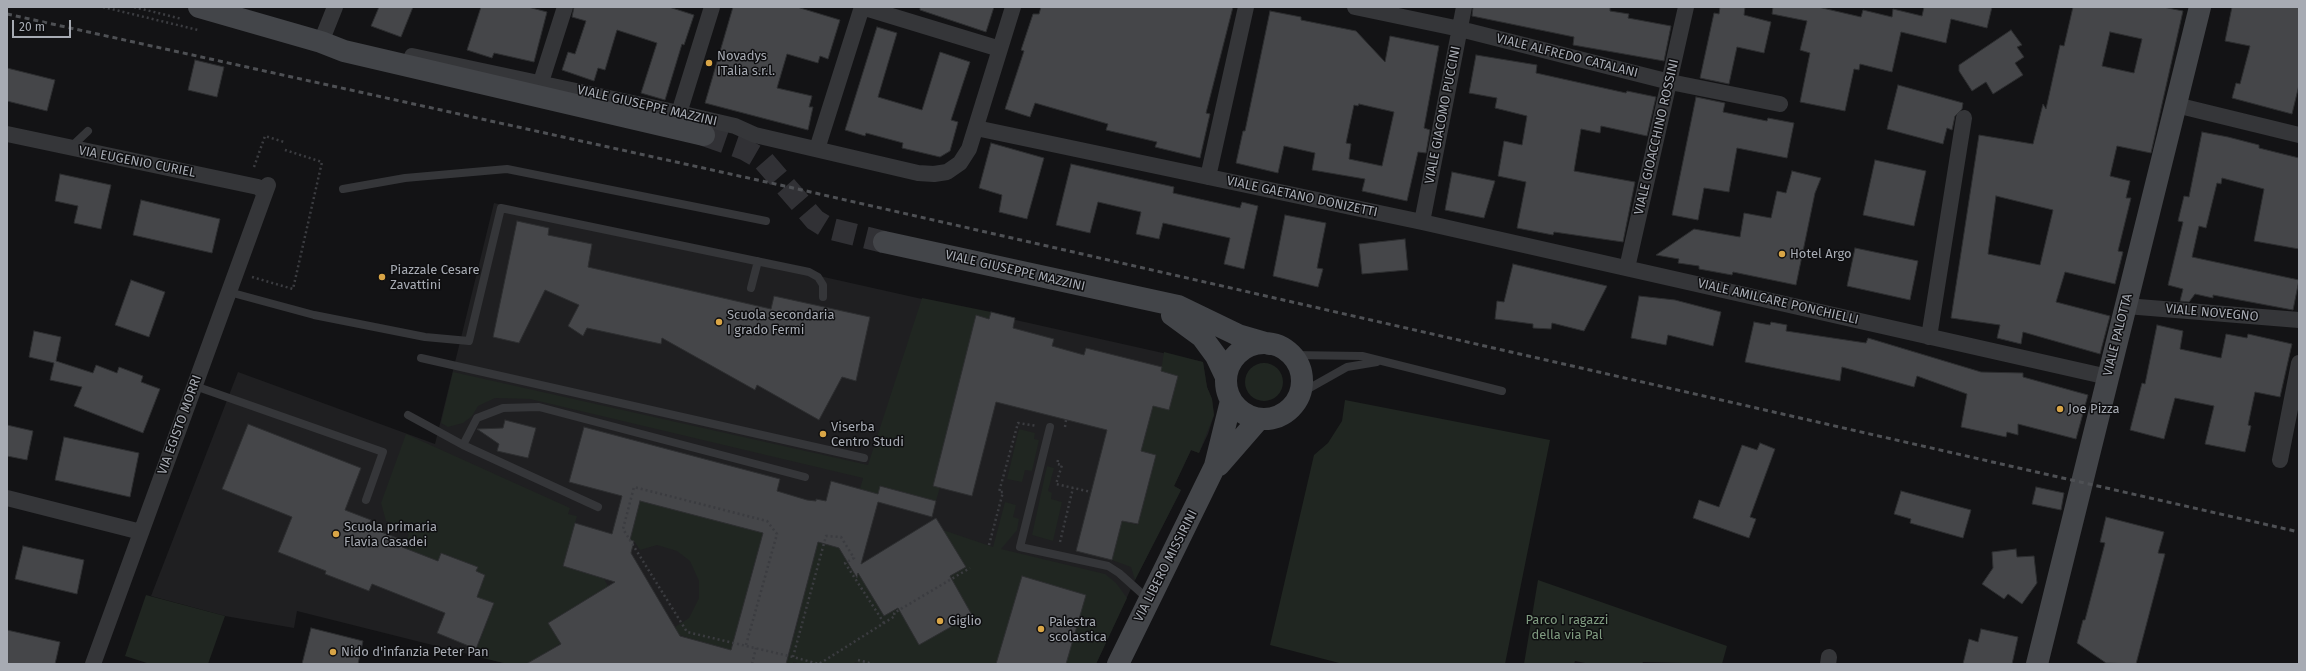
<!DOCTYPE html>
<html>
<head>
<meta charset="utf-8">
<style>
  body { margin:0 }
  #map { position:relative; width:2306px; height:671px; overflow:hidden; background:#131315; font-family:"Fira Sans",sans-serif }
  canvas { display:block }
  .frame { position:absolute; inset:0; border:8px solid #a7abb3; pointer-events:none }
  .scale { position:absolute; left:12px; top:20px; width:59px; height:18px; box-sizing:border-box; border:2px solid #a7abb3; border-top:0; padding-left:5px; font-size:12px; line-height:14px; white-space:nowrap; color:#a7abb3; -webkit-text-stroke:3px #0e0e10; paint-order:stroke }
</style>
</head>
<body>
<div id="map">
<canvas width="2306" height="671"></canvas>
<div class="frame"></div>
<div class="scale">20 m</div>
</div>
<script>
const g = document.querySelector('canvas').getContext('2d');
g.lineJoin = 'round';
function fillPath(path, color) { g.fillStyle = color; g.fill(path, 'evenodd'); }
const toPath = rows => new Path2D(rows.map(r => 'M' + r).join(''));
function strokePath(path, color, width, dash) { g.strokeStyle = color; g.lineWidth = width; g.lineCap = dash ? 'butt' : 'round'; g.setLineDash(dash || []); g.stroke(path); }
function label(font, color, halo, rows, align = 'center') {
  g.font = font + ' "Fira Sans",sans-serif'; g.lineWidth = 3; g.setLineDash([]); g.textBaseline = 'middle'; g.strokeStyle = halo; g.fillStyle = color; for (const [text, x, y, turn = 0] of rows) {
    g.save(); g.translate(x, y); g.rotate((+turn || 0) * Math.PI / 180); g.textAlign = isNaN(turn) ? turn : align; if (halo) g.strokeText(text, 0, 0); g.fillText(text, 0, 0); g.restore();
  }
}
const built = toPath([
  [494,203,1203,362,1207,387,1212,399,1214,415,1208,434,1199,453,1191,450,1174,486,1181,490,1135,580,1096,664,508,664,297,611,294,628,225,616,151,596,238,372,435,444]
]);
const green = toPath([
  [922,298,991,312,936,501,881,486,878,494,860,489,863,478,530,399,495,398,478,406,472,416,463,423,448,427,441,423,453,372,868,465],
  [1164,352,1203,362,1207,387,1212,399,1214,415,1199,453,1191,450,1174,486,1181,490,1135,580,1131,567,1112,560,1122,521,1138,525,1156,456,1141,451,1153,406,1169,410,1178,376,1161,371],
  '1245 382a19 19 0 1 1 38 0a19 19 0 1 1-38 0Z',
  [1345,400,1550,440,1505,664,1343,664,1270,645,1314,455,1328,443,1342,421],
  [1019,429,1035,433,1034,439,1039,440,1032,471,1025,470,1022,482,1007,479],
  [406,434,570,508,568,514,577,516,563,566,604,579,608,586,548,623,561,643,534,660,536,664,508,664,474,656,494,604,477,597,485,575,476,571,478,567,442,553,438,561,402,547,409,535,405,529,386,521,381,503],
  [1047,466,1054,468,1048,491,1052,493,1051,499,1062,502,1053,541,1032,535],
  [640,501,753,530,770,528,761,540,749,582,755,584,735,658,724,648,679,635,675,627,689,618,699,598,699,581,690,561,677,551,657,545,640,550,634,541,630,540],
  [1005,502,1016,505,1013,517,1019,519,1017,530,1001,549,1105,574,1116,583,1127,598,1096,664,863,664,855,662,854,664,801,664,793,662,793,664,786,664,800,614,788,610,804,596,818,542,839,548,851,569,855,568,884,616,965,567,943,530,993,547],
  [1538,580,1727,646,1722,664,1643,662,1642,664,1590,664,1575,661,1574,664,1524,664],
  [146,595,225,616,208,664,150,664,125,656]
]);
const building = toPath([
  [379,7,413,7,401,37,371,26,379,7],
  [481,7,528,7,547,12,534,62,494,53,492,58,467,50,481,7],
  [574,7,669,7,694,15,684,45,682,44,665,100,641,93,657,43,617,30,605,70,598,68,594,81,562,70,568,52,575,54,586,21,572,17,574,7],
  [733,7,797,7,840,20,828,59,820,56,818,63,787,54,777,88,812,96,809,107,813,107,808,130,705,103,733,7],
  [920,7,994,7,986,32,920,10,920,7],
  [1041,7,1233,7,1206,113,1210,114,1200,158,1155,147,1157,142,1106,130,1108,124,1035,103,1030,117,1005,109,1024,51,1021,50,1033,14,1039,14,1041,7],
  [1473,7,1610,7,1610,11,1629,14,1628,18,1671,26,1664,61,1573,45,1574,37,1472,16,1473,7],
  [1720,7,1745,7,1744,15,1771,22,1764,53,1737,47,1729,84,1700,78,1714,13,1719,14,1720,7],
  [1773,7,1818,7,1861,17,1863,10,1892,17,1893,9,1922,16,1924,7,1992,7,1987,28,1951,19,1946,43,1901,32,1892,72,1860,64,1859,70,1854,69,1845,111,1800,102,1810,53,1800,50,1807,21,1772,14,1773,7],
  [2073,7,2163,7,2183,11,2151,153,2117,146,2110,176,2130,181,2126,198,2131,198,2118,251,2123,252,2115,284,2065,272,2056,302,2110,316,2100,354,2023,332,2021,344,1997,338,2000,325,1951,318,1979,135,2033,144,2043,104,2046,109,2060,45,2064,46,2073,7],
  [2110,32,2142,39,2134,73,2102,66,2110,32],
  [1996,196,2053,210,2040,265,1988,254,1996,196],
  [2232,7,2299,7,2299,85,2292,114,2232,98,2236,83,2240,84,2250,46,2225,41,2232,7],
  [1270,11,1301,17,1301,20,1356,31,1385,62,1390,36,1439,46,1424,128,1430,130,1426,153,1418,152,1407,201,1362,191,1365,179,1312,170,1315,153,1284,146,1278,173,1236,163,1243,131,1245,131,1270,11],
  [1359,104,1394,112,1382,166,1349,159,1351,144,1346,143,1354,105,1358,106,1359,104],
  [877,27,897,33,878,97,922,110,940,52,970,62,951,120,958,122,950,151,940,157,902,148,903,143,866,133,865,136,845,130,877,27],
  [2011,30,2022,45,2017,47,2024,57,2015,63,2023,75,1993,94,1986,82,1972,91,1959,71,1959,65,2011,30],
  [1476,55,1537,65,1536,73,1626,93,1627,91,1656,97,1647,136,1601,126,1600,133,1581,129,1574,171,1635,182,1623,242,1554,232,1553,235,1517,228,1526,182,1498,176,1504,141,1522,145,1527,116,1495,108,1497,98,1469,93,1476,55],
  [195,60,224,67,217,97,188,90,195,60],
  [7,68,55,80,47,111,7,101,7,68],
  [1898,85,1963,103,1962,109,1955,116,1952,130,1947,128,1943,144,1887,129,1898,85],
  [1696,97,1725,103,1723,112,1767,121,1768,118,1794,123,1787,158,1737,148,1729,192,1704,188,1698,220,1672,215,1696,97],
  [2202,132,2228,137,2259,145,2259,148,2299,158,2299,249,2254,241,2264,189,2222,178,2221,184,2217,183,2206,228,2199,226,2192,257,2299,280,2293,310,2213,295,2213,298,2195,294,2189,302,2180,301,2183,289,2168,285,2183,222,2178,221,2184,196,2189,197,2202,132],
  [991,143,1044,158,1027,219,999,212,1002,195,979,188,991,143],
  [1875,160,1926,171,1914,226,1863,215,1875,160],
  [1071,164,1174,187,1173,193,1240,208,1242,202,1258,206,1244,269,1224,264,1230,238,1163,223,1159,239,1136,234,1141,212,1098,202,1090,233,1056,225,1071,164],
  [1792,171,1821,178,1815,193,1796,285,1733,272,1732,275,1699,269,1699,266,1678,263,1679,259,1656,255,1694,229,1740,237,1744,213,1771,218,1777,191,1786,193,1792,171],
  [1452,172,1495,181,1484,218,1445,210,1452,172],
  [60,174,111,185,101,229,74,223,78,206,55,201,60,174],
  [141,200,220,219,212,253,133,235,141,200],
  [1285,215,1326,223,1317,268,1323,269,1318,287,1273,276,1285,215],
  [517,221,549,228,548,235,592,244,588,267,771,309,774,296,870,317,856,381,842,377,819,420,757,385,755,390,662,338,661,344,587,328,583,336,568,326,579,305,545,290,519,343,493,337,517,221],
  [1405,239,1408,270,1362,274,1359,244,1405,239],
  [1855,248,1918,261,1910,300,1847,286,1855,248],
  [1513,264,1607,286,1584,331,1552,323,1551,329,1533,328,1533,324,1495,319,1497,301,1504,302,1513,264],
  [131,280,165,292,149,337,115,325,131,280],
  [1639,296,1675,300,1721,312,1713,346,1668,335,1666,345,1631,338,1639,296],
  [991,312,1015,318,1013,328,1054,339,1052,346,1084,355,1086,348,1162,367,1161,371,1178,376,1169,410,1153,406,1141,451,1156,455,1138,524,1122,521,1112,560,1076,551,1107,430,996,402,972,496,933,486,976,315,989,319,991,312],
  [1754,322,1770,325,1771,322,1787,325,1786,331,1866,343,1868,338,1981,372,2023,373,2023,377,2088,395,2076,439,2018,424,2018,435,2007,432,2006,437,1961,427,1967,394,1917,376,1914,387,1842,367,1840,381,1745,362,1754,322],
  [2157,325,2183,331,2180,349,2221,358,2226,334,2247,338,2248,334,2292,344,2280,397,2255,392,2248,425,2251,426,2245,452,2205,444,2214,406,2175,398,2164,439,2130,430,2142,383,2145,384,2157,325],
  [34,331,61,337,56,361,93,373,96,365,117,373,119,367,143,376,141,382,160,389,143,433,74,406,82,387,50,380,54,363,29,357,34,331],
  [505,420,536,428,528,458,497,451,499,444,477,429,503,428,505,420],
  [248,424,361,468,345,510,371,520,368,527,405,541,402,547,438,561,441,553,478,567,476,571,485,575,477,597,494,603,476,649,437,633,445,613,372,584,369,591,325,574,326,571,278,552,292,517,222,489,248,424],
  [7,425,33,431,27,460,7,456,7,425],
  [584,427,780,479,777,491,807,500,816,501,816,499,826,501,831,481,878,494,880,486,936,501,932,517,878,502,861,564,936,518,966,567,950,576,972,615,919,645,898,608,884,616,858,573,857,578,839,548,818,542,786,664,526,664,561,644,548,623,615,582,563,566,575,523,612,534,622,496,569,482,584,427],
  [640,501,763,533,731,650,680,636,631,553,634,541,630,540,640,501],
  [64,437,139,453,130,497,55,480,64,437],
  [1760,443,1775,449,1750,517,1756,519,1749,538,1693,518,1699,500,1719,507,1742,445,1757,450,1760,443],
  [2036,487,2064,493,2061,510,2032,504,2036,487],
  [1901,491,1971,510,1963,538,1910,523,1911,519,1894,514,1901,491],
  [2106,517,2164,532,2158,553,2165,554,2136,664,2106,663,2077,643,2083,620,2085,620,2105,543,2100,542,2106,517],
  [23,546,84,560,77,594,15,579,23,546],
  [2016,549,2017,557,2034,556,2037,583,2022,604,2008,594,2004,599,1982,584,1993,568,1992,552,2016,549],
  [1022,576,1086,595,1066,664,996,664,1022,576],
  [311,628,363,641,358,664,302,664,311,628],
  [1981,629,2018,637,2012,664,1963,664,1969,639,1978,642,1981,629],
  [7,630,60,642,55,664,7,664,7,630]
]);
const secondaryTunnel = toPath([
  [704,135,744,149,763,160,815,220,828,228,884,242]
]);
const path = toPath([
  [103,7,198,30],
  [134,7,182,19],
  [254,167,265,136,284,142],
  [252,277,293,289,322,162,282,149],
  [1065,427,1066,420],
  [1058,460,1057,464,1062,465,1056,484,1091,492],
  [1060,542,1073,488],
  [989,545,1003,492,999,492,1018,423,1037,426],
  [884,623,845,563,854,558,841,537,826,536,793,657,819,664,884,623,895,616,894,613,970,568],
  [746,645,777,534,767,521,634,487,623,529,687,632,793,657],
  [858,660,873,664],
  [752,664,756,648]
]);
const lane = toPath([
  [71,147,88,131],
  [343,189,405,178,507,169,766,221],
  [751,288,758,261],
  [229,292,314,315,425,337,469,341,501,208,809,272,818,277,823,285,823,297],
  [1291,355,1362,356,1502,391],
  [421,358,864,458],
  [195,386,383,452,366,500],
  [1299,394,1347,367,1377,362],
  [408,415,463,445,598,507],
  [1050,427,1020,547,1108,566,1119,573,1148,599],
  [463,445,477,418,503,408,539,407,805,477]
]);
const street = toPath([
  [862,7,1000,49],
  [1355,7,1460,29,1670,82,1780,104],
  [321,42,335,7],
  [412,56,679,113,735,126,755,135,918,173,934,174,947,172,960,163,969,149,1013,7],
  [541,82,565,7],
  [2176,105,2299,135],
  [679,113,712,7],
  [976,128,1422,222,2108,377],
  [7,134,258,187,265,193],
  [817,149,862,7],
  [1208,177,1246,7],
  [1422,222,1464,7],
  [1627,268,1686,7],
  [2126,306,2299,320],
  [1929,337,1964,118],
  [2280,460,2299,363],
  [7,498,141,532],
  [93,664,268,185],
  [1828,664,1829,657]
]);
const secondary = toPath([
  [199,7,321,42,344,51,704,135],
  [884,242,1178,306,1238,335,1269,344],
  [1172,315,1202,337,1216,356,1226,377],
  '1226 381a38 38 0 1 1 76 0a38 38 0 1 1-76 0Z',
  [1219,465,1259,419],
  [1118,664,1215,466,1231,401],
  [2037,664,2200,7]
]);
const rail = toPath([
  [7,14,780,185,2299,532]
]);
const markers = [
  [709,63,4,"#d9a546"],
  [1782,254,4,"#d9a546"],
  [382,277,4,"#d9a546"],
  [719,322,4,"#d9a546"],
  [2060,409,4,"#d9a546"],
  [823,434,4,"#d9a546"],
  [336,534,4,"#d9a546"],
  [940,621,4,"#d9a546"],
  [1041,629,4,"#d9a546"],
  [333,652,4,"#d9a546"]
];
const poiNames = [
  ["Novadys",717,56],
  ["ITalia s.r.l.",717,71],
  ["Hotel Argo",1790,254],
  ["Piazzale Cesare",390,270],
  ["Zavattini",390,285],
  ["Scuola secondaria",727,315],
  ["I grado Fermi",727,330],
  ["Joe Pizza",2068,409],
  ["Viserba",831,427],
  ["Centro Studi",831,442],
  ["Scuola primaria",344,527],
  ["Flavia Casadei",344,542],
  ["Giglio",948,621],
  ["Palestra",1049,622],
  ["scolastica",1049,637],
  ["Nido d'infanzia Peter Pan",341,652]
];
const streetNames = [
  ["VIALE ALFREDO CATALANI",1567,56,14],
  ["VIALE GIUSEPPE MAZZINI",647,106,13],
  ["VIALE GIACOMO PUCCINI",1443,115,-79],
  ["VIALE GIOACCHINO ROSSINI",1657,137,-77],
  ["VIA EUGENIO CURIEL",137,162,11],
  ["VIALE GAETANO DONIZETTI",1302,197,12],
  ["VIALE GIUSEPPE MAZZINI",1015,271,13],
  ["VIALE AMILCARE PONCHIELLI",1778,302,13],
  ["VIALE NOVEGNO",2212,313,5],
  ["VIALE PALOTTA",2118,335,-76],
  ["VIA EGISTO MORRI",180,425,-70],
  ["VIA LIBERO MISSIRINI",1166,566,-63]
];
const parkNames = [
  ["Parco I ragazzi",1567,620],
  ["della via Pal",1567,635]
];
fillPath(built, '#1f1f21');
fillPath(green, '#202621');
fillPath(building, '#454649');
strokePath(building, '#2d2e30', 1);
strokePath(secondaryTunnel, '#313135', 22, [22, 11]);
strokePath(path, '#3b3c40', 2.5, [2, 3]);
strokePath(lane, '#353639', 8);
strokePath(street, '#353639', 16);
strokePath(secondary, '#434549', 22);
strokePath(rail, '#4e5054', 3, [5, 4]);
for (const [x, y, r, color] of markers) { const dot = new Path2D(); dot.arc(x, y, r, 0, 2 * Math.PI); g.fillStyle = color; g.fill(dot); strokePath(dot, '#0e0e10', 1.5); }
label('13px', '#a7abb3', '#0e0e10', poiNames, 'left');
label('13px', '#a7abb3', '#0e0e10', streetNames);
label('13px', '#809c81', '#0e0e10', parkNames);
</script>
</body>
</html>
